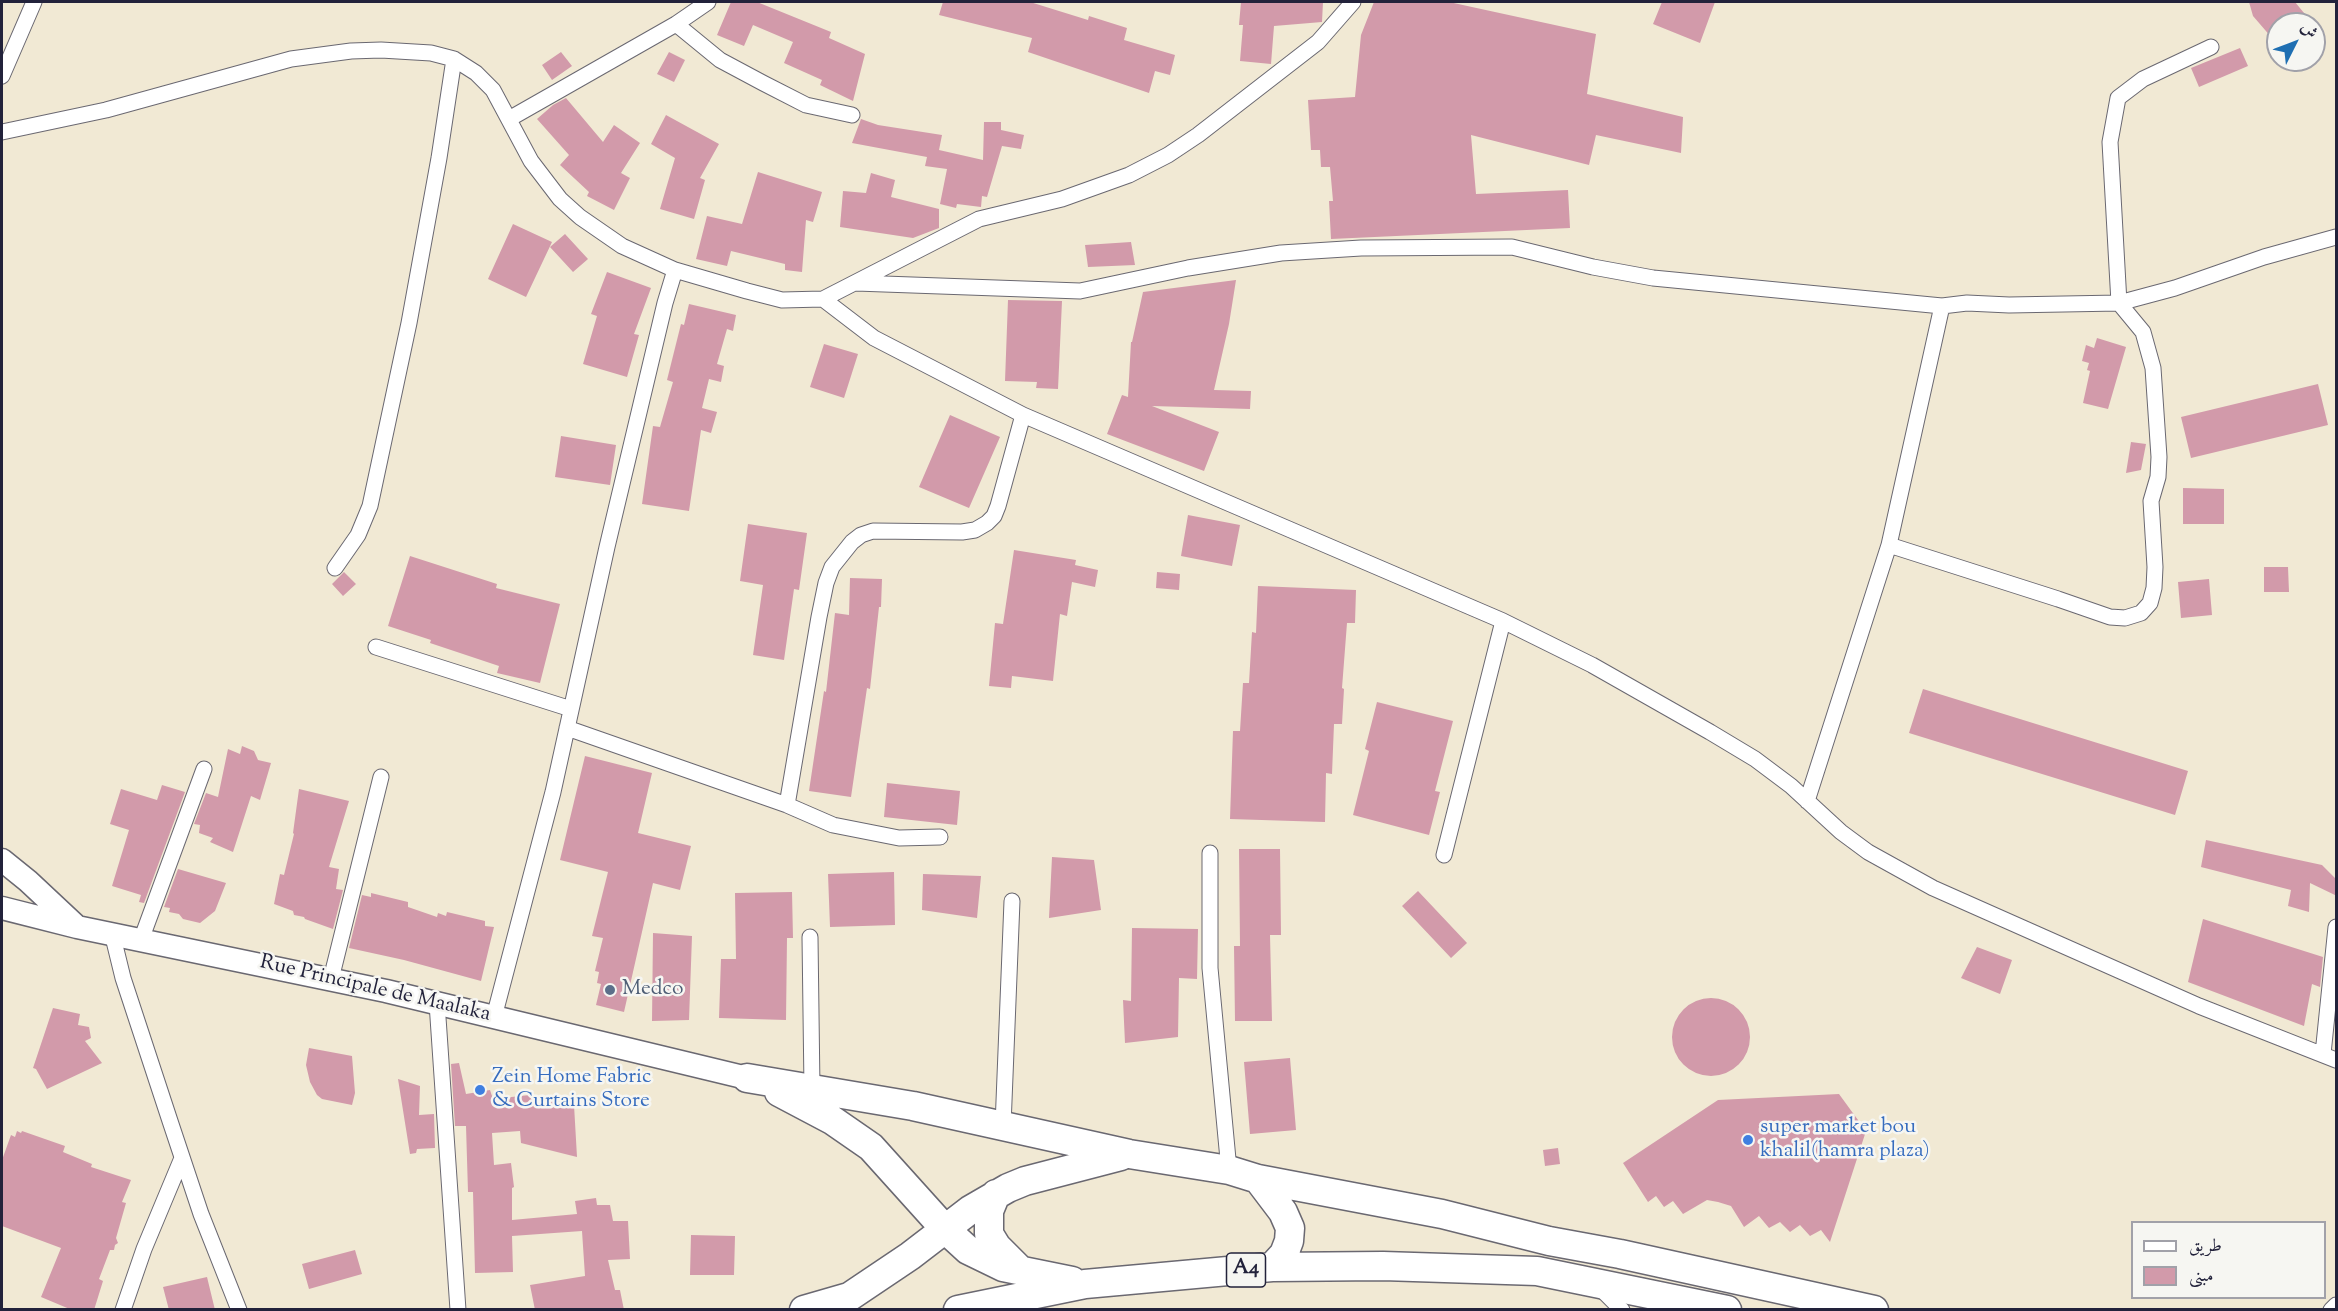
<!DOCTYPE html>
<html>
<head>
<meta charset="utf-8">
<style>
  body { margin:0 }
  #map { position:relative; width:2338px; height:1311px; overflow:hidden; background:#f1e9d4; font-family:"Sorts Mill Goudy",Amiri,serif }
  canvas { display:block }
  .frame { position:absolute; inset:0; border:3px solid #22223b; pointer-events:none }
  .legend { position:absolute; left:2131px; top:1221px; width:195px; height:78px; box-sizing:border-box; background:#f6f6f2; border:2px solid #a1a1a9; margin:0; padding:8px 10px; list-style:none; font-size:18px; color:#22223b }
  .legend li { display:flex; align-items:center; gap:12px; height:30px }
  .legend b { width:30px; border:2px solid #a1a1a9 }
  .north { position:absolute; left:2266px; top:12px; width:60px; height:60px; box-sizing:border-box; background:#f6f6f2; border:2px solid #a1a1a9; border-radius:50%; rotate:48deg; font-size:16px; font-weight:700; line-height:24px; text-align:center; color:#22223b }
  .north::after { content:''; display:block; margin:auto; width:21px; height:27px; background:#1f6fb2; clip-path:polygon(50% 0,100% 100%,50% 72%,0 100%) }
</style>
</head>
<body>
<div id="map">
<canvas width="2338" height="1311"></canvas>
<div class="frame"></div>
<ul class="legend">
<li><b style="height:8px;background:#fff"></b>طريق</li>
<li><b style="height:16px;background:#d29aaa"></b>مبنى</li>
</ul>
<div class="north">ش</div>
</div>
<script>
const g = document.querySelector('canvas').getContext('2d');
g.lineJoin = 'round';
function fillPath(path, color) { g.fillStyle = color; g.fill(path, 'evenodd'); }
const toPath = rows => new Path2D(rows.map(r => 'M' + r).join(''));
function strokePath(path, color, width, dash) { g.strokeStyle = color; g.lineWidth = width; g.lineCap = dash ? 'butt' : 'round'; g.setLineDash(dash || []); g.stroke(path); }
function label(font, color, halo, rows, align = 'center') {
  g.font = font + ' "Sorts Mill Goudy",serif'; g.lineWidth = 5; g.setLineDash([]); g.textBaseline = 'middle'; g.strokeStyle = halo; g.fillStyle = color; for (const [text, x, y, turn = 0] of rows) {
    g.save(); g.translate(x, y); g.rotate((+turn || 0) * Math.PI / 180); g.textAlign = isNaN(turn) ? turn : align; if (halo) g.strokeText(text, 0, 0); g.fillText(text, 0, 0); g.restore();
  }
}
const building = toPath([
  [731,2,757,2,831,32,829,38,865,54,853,101,820,85,822,80,784,63,793,42,753,25,744,46,717,35],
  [943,2,1030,2,1088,20,1089,16,1127,28,1124,40,1175,55,1170,75,1155,71,1149,93,1028,52,1032,38,939,15],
  [1241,2,1323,2,1322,22,1274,26,1271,64,1240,61,1243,25,1239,25],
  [1374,2,1449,2,1596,34,1587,94,1683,117,1681,153,1596,135,1589,165,1471,135,1476,194,1568,190,1570,228,1331,239,1329,201,1333,201,1330,167,1321,167,1320,150,1311,150,1308,100,1355,97,1361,35],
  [1662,2,1715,2,1700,43,1653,24],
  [2249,2,2295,2,2313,24,2278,24,2278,45,2253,16],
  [2240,48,2248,66,2199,87,2191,68],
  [561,52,572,66,552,80,542,65],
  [669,52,685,60,674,82,657,74],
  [566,98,603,142,614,125,640,143,621,173,630,178,614,210,587,196,589,192,560,165,569,155,537,119,553,105],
  [666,115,719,144,700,178,705,180,694,219,660,209,675,158,651,144],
  [861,119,878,125,942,135,939,150,983,160,984,122,1001,122,1001,130,1024,135,1021,149,1002,146,987,197,982,196,981,207,957,204,956,208,940,204,947,169,925,166,927,157,852,143],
  [758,172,822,192,813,222,806,220,802,272,785,270,785,264,731,251,727,266,696,259,707,216,742,224],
  [871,173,895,180,891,197,939,209,939,228,913,238,840,227,843,191,866,193],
  [513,224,552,242,526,297,488,279],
  [565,234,588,259,573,272,550,247],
  [1131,242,1135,265,1088,267,1085,245],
  [607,272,651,288,634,334,639,335,627,377,583,364,597,316,591,314],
  [1236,280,1229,324,1214,390,1251,391,1250,409,1152,406,1219,432,1204,471,1107,434,1122,395,1128,397,1131,342,1132,342,1143,292],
  [1008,300,1062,301,1058,389,1036,388,1037,382,1005,381],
  [689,304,736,315,733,331,727,329,717,364,724,366,721,382,709,379,702,408,717,412,711,433,701,430,689,511,642,504,653,426,660,427,673,382,667,380,681,324,684,325],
  [2097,338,2126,347,2108,409,2083,403,2090,371,2087,370,2089,363,2082,361,2086,345,2094,348],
  [824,344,858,354,844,398,810,387],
  [2318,384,2328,425,2191,458,2181,417],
  [950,415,1000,437,969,508,919,487],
  [561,436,616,445,610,485,555,477],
  [2131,442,2146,444,2141,470,2126,473],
  [2183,488,2224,489,2224,524,2183,524],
  [1188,515,1240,525,1232,566,1181,556],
  [748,524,807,533,799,590,794,589,784,660,753,655,763,585,740,581],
  [1014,550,1076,560,1075,565,1098,570,1095,587,1072,582,1067,616,1060,614,1053,681,1012,676,1011,688,989,686,995,623,1003,624],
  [410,556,497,584,496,588,560,604,540,683,497,673,499,666,430,643,431,640,388,626],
  [2264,567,2288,567,2289,592,2264,592],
  [344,572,356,584,343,596,332,584],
  [1157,572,1180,574,1179,590,1156,588],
  [850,578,882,579,881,607,879,607,870,689,867,688,851,797,809,791,824,691,826,692,835,613,849,615],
  [2209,579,2212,615,2181,618,2178,582],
  [1258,586,1356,590,1355,623,1347,623,1342,688,1344,689,1342,724,1334,724,1332,774,1326,773,1325,822,1230,819,1233,731,1240,731,1243,683,1249,683,1252,632,1256,633],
  [1923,689,2188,771,2175,815,1909,733],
  [1377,702,1453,721,1435,791,1440,792,1429,835,1353,815,1369,751,1365,749],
  [242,746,254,751,258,760,271,763,260,800,251,796,233,852,210,842,213,838,199,833,200,825,194,824,206,793,218,797,228,749,240,754],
  [585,756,652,773,638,833,691,846,680,890,653,883,624,1012,596,1005,601,984,597,983,599,972,595,971,603,938,592,936,608,872,560,860],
  [887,783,960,791,957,825,884,817],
  [162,785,185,792,144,903,139,902,141,895,112,886,129,830,110,824,121,789,157,800],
  [299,789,349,801,329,867,339,869,336,889,343,890,333,929,305,919,304,917,294,915,293,911,274,904,280,874,284,875,294,834,293,833],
  [2206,840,2322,865,2337,880,2337,896,2310,883,2309,912,2288,906,2291,890,2201,867],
  [1239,849,1280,849,1281,935,1270,935,1272,1021,1235,1021,1234,946,1240,946],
  [1052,857,1094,860,1101,910,1049,918],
  [178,869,226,883,215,911,200,923,183,919,179,914,169,912,170,908,164,907],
  [894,872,895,925,830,927,828,874],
  [923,874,981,876,977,918,922,910],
  [1418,891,1467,943,1451,958,1402,906],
  [792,892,793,938,787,938,786,1020,719,1018,721,959,736,959,735,893],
  [371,893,408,902,408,907,437,917,438,913,446,916,447,912,485,921,485,926,494,927,481,981,404,960,349,948,362,895,371,897],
  [2203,919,2323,957,2320,987,2312,984,2304,1026,2188,982],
  [1132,928,1198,929,1197,979,1179,978,1178,1037,1125,1043,1123,1000,1131,1001],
  [653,933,692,936,689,1020,652,1021],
  [1977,947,2012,960,2000,994,1961,978],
  '1672 1037a39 39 0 1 1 78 0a39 39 0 1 1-78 0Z',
  [53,1008,80,1014,78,1025,89,1027,91,1038,85,1041,102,1063,47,1089,36,1069,33,1068],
  [309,1048,352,1056,355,1093,352,1105,322,1099,317,1095,310,1082,306,1065],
  [1290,1058,1296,1130,1250,1134,1244,1062],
  [459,1063,466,1094,490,1090,493,1099,530,1095,531,1099,555,1097,557,1104,574,1105,577,1157,521,1143,520,1131,492,1133,494,1165,511,1163,514,1187,512,1188,512,1220,577,1214,575,1201,596,1198,597,1205,610,1205,613,1221,628,1221,630,1259,608,1260,615,1290,620,1290,624,1310,535,1310,530,1285,585,1276,582,1231,512,1236,513,1272,475,1273,473,1192,468,1192,466,1126,455,1126,451,1064],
  [398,1079,420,1086,419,1115,434,1114,435,1148,417,1149,416,1153,410,1154],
  [1839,1094,1866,1131,1830,1242,1821,1230,1810,1236,1800,1225,1790,1232,1780,1222,1769,1228,1759,1216,1744,1227,1731,1206,1718,1202,1707,1200,1683,1214,1673,1201,1664,1207,1656,1196,1648,1202,1623,1163,1718,1100],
  [17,1131,21,1133,22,1131,65,1146,63,1152,92,1164,91,1167,131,1180,122,1202,126,1203,116,1238,118,1243,115,1245,114,1250,110,1250,99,1279,103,1281,94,1310,72,1310,41,1297,61,1248,2,1226,2,1160,11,1135,15,1137],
  [1558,1148,1560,1164,1545,1166,1543,1150],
  [691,1235,735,1236,734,1275,690,1275],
  [355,1250,362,1274,309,1289,302,1264],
  [207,1277,215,1310,169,1310,163,1287]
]);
const street = toPath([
  [676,24,720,60,763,83,806,105,852,115],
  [2,76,34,2],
  [509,119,676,24,708,2],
  [2,132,106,110,291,59,351,51,381,50,431,53,454,59,476,73,493,90,531,161,560,199,580,217,622,246,675,270,747,291,782,300,823,299,874,338,1023,415,1503,621,1592,665,1710,732,1755,759,1791,786,1841,832,1868,852,1933,888,2199,1006,2336,1060],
  [856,283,1080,291,1188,268,1281,253,1361,248,1512,247,1593,267,1653,278,1849,297,1942,306,1967,303,2009,305,2119,303,2175,288,2264,257,2336,237],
  [823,299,979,219,1062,199,1129,175,1168,155,1198,135,1318,42,1353,2],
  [1889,545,2058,599,2110,617,2125,618,2141,613,2150,603,2154,588,2155,567,2151,501,2158,477,2159,457,2153,368,2143,332,2119,303,2110,142,2118,98,2143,79,2211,47],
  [335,568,358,535,370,506,409,323,439,158,454,59],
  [376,647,571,709],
  [567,728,787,805,833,825,899,838,940,837],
  [1807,801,1889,545,1942,306],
  [787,805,819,617,826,583,832,567,852,542,861,535,873,531,962,532,975,530,987,523,994,516,998,506,1023,415],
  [1210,853,1210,968,1229,1170],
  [1444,855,1503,621],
  [112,933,123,978,170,1121,201,1214,239,1310],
  [810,937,812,1089],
  [141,940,204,769],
  [331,979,381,777],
  [437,1003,458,1310],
  [494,1017,553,792,607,547,665,303,675,270],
  [2323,1054,2336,927],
  [1003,1126,1012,901],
  [1600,1288,1622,1310],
  [123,1310,144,1249,182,1158],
  [2331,1310,2336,1305]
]);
const secondary = toPath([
  [2,860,28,881,75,925],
  [2,908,77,927,386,991,747,1078]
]);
const highway = toPath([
  [747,1078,913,1106,1129,1154,1229,1170,1258,1179,1442,1214,1549,1241,1620,1254,1874,1310],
  [779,1092,832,1120,871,1147,944,1228,968,1250,1003,1267,1072,1281],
  [1258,1179,1283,1212,1290,1228,1289,1241,1284,1254,1272,1267],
  [996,1194,989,1211,989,1234,997,1247,1019,1269],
  [804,1310,849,1297,910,1256,970,1210,1008,1188,1025,1181,1121,1156],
  [958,1310,1085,1284,1272,1267,1383,1266,1537,1271,1727,1310]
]);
const markers = [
  [610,990,6,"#5c6f8a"],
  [480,1090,6,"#3f7fe0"],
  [1748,1140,6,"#3f7fe0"]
];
const shields = [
  [1246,1270,39]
];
const shieldNames = [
  ["A4",1246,1270]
];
const streetNames = [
  ["Rue Principale de Maalaka",375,990,13]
];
const serviceNames = [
  ["Medco",622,990]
];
const shopNames = [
  ["Zein Home Fabric",492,1078],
  ["& Curtains Store",492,1102],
  ["super market bou",1760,1128],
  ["khalil(hamra plaza)",1760,1152]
];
fillPath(building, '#d29aaa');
strokePath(street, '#6a6871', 17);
strokePath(secondary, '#6a6871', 25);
strokePath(highway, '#6a6871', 31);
strokePath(street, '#fff', 15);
strokePath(secondary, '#fff', 22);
strokePath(highway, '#fff', 28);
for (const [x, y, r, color] of markers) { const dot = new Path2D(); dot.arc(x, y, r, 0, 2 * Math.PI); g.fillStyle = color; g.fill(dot); strokePath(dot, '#f6f6f2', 2); }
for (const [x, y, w] of shields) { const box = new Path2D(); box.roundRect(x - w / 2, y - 17, w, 34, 4.5); g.fillStyle = '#f6f6f2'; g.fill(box); strokePath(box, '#22223b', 1.5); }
label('bold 20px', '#22223b', null, shieldNames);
label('21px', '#22223b', '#f6f6f2', streetNames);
label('21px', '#4e5e75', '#f6f6f2', serviceNames, 'left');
label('21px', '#366cbe', '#f6f6f2', shopNames, 'left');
</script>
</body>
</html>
